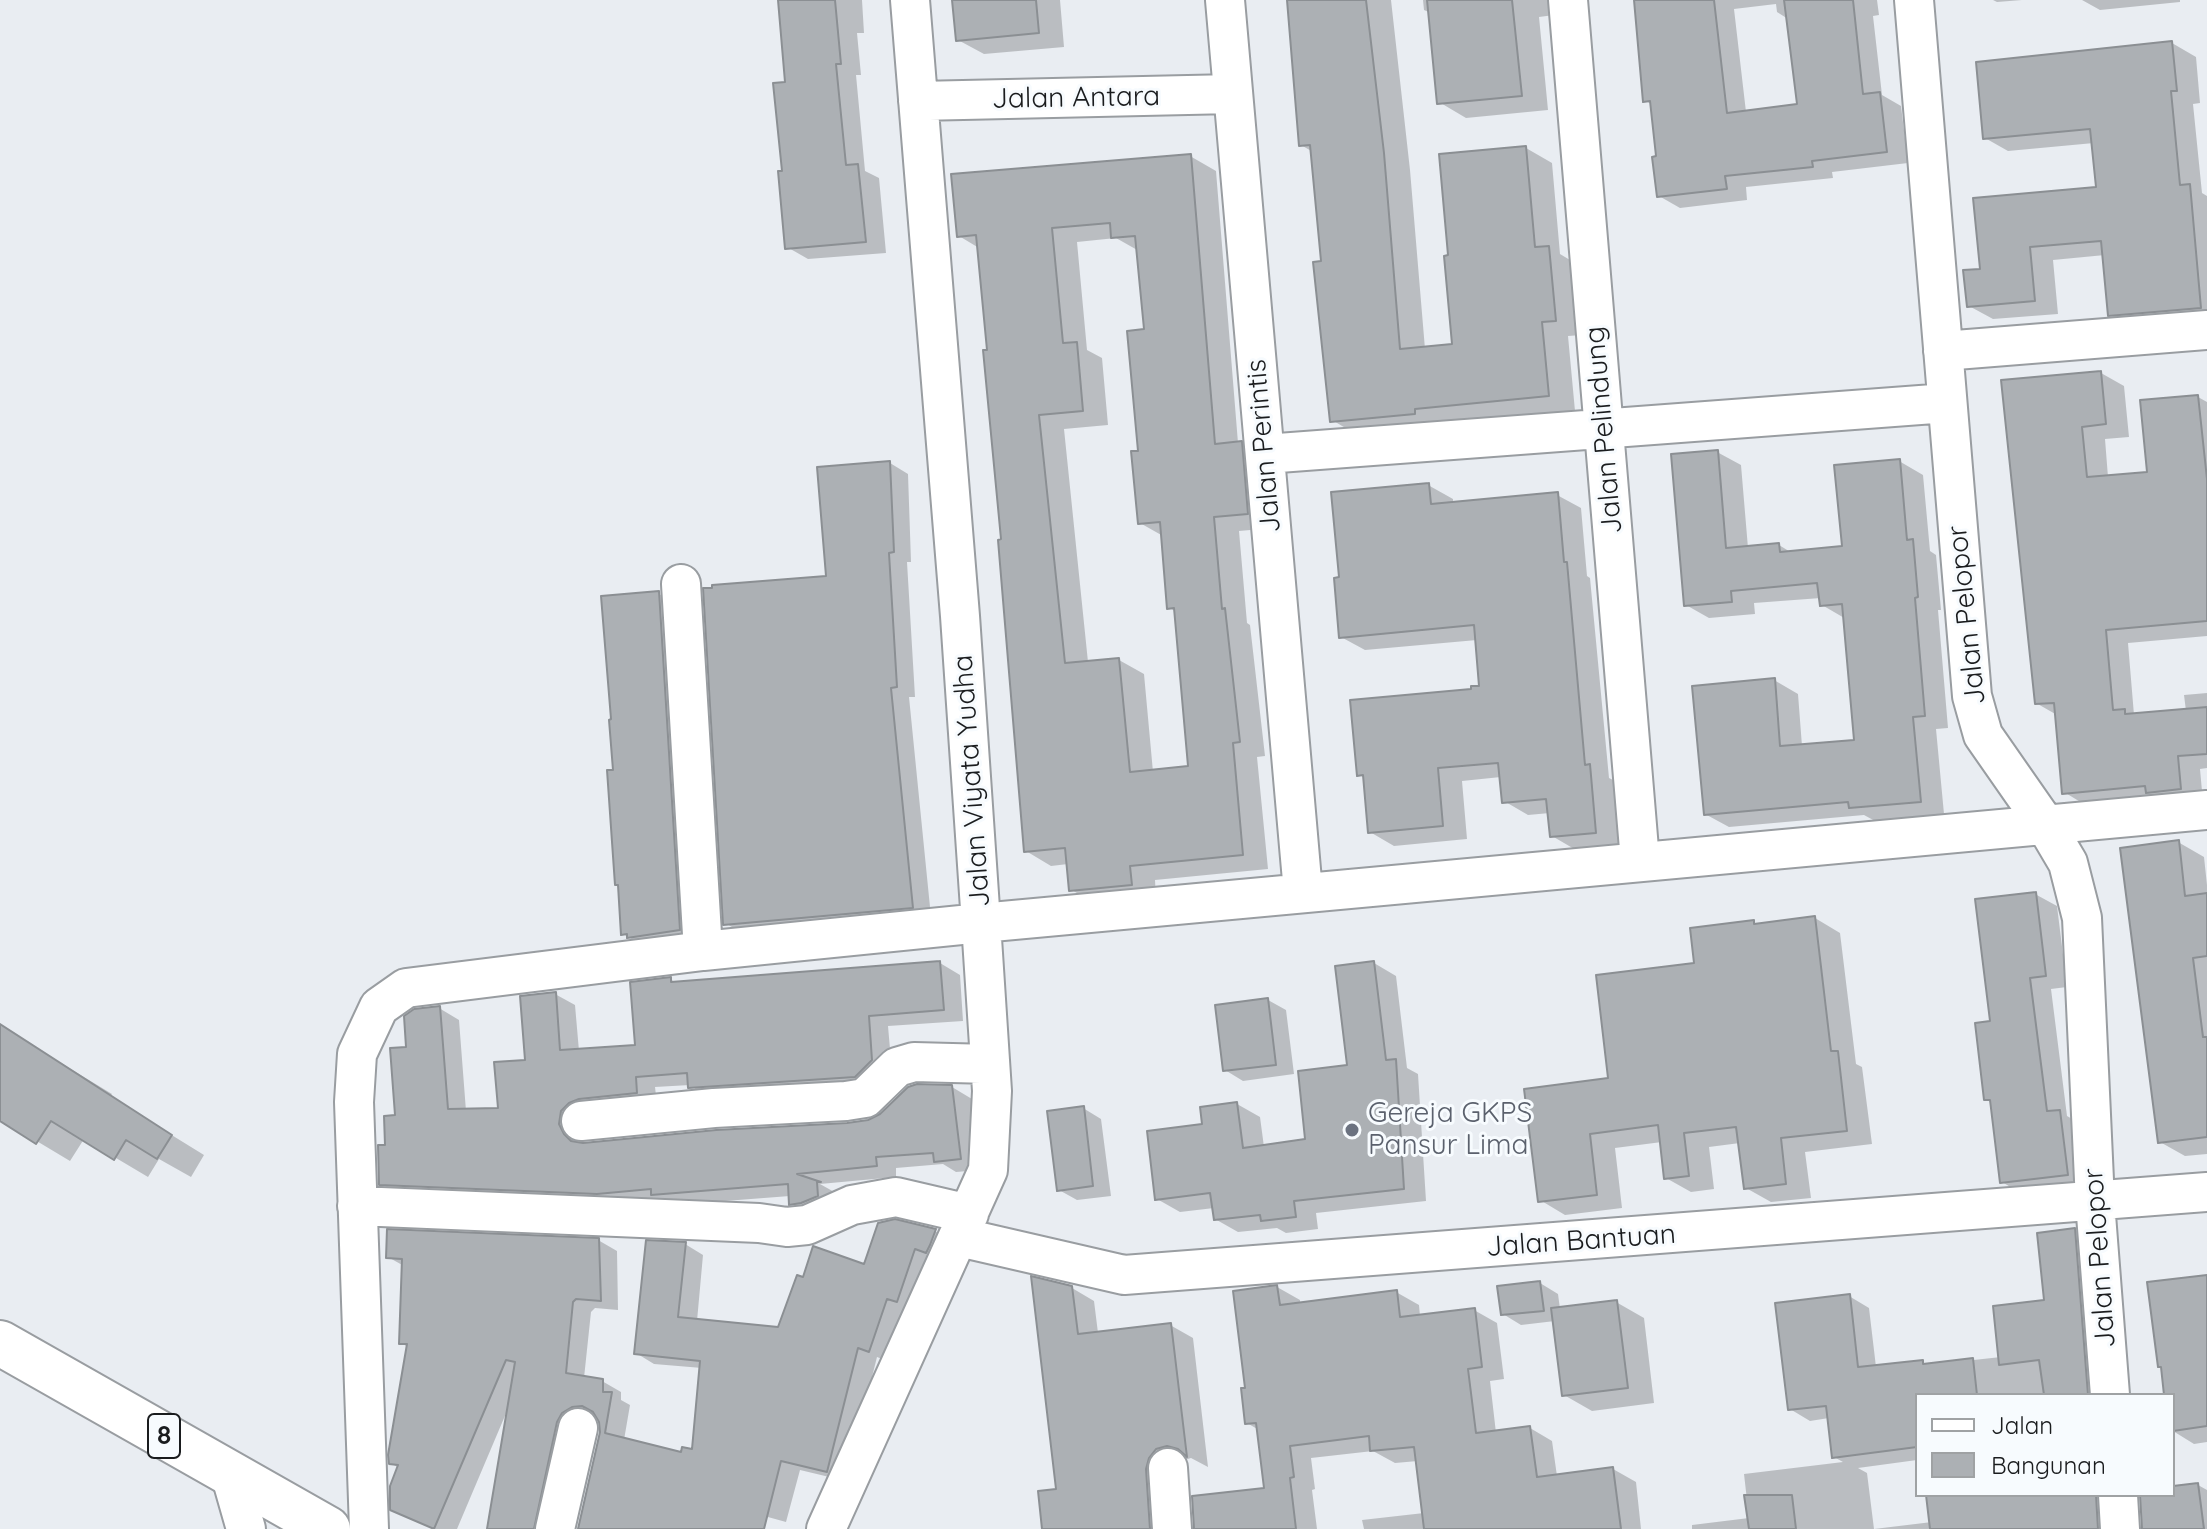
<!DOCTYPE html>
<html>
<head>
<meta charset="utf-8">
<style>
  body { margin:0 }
  #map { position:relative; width:2207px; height:1529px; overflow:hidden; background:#e9edf2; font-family:Quicksand,sans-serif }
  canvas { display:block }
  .legend { position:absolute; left:1915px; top:1393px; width:260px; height:104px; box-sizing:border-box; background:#f7fbfe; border:2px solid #9fa2a4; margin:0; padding:10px 14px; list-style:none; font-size:24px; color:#1a1c1e }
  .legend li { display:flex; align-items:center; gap:16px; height:40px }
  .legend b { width:40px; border:2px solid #9fa2a4 }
</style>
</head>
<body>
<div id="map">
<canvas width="2207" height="1529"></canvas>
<ul class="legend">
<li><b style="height:10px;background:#fff"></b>Jalan</li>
<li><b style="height:22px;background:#acb0b4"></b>Bangunan</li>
</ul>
</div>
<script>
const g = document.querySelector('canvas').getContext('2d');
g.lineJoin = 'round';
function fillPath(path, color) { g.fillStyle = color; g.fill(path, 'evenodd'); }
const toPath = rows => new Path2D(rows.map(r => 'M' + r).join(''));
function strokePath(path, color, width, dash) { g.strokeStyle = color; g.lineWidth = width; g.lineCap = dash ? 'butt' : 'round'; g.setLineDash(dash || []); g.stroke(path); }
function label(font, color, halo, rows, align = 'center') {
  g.font = font + ' Quicksand,sans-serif'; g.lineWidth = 6; g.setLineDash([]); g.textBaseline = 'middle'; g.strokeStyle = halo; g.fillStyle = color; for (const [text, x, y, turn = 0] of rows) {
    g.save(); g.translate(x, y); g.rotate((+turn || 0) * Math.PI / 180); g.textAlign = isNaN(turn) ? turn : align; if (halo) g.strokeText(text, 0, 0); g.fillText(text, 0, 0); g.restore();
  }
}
const shadow = toPath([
  [780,0,862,0,864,33,857,33,861,75,856,75,865,171,879,178,886,253,808,259,787,247,784,173,787,84],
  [955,0,1060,0,1064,47,984,54,958,40],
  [1289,0,1391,0,1410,170,1425,349,1454,346,1451,257,1526,148,1552,163,1560,254,1575,263,1582,335,1568,336,1575,411,1441,423,1359,436,1332,420,1323,263,1313,152,1301,145],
  [1423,0,1561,0,1562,14,1539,17,1548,110,1466,118,1439,102,1431,13,1424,10],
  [1636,0,1877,0,1879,15,1873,16,1882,95,1901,106,1908,163,1832,172,1833,178,1746,187,1747,200,1680,208,1659,196,1658,158,1652,104,1645,101],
  [1776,4,1777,12,1788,19,1799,106,1746,112,1734,9],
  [1993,0,2022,0,1997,2],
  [2082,0,2180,0,2180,2,2100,10],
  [2172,43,2196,57,2200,103,2193,104,2202,193,2207,196,2207,322,2133,328,2110,315,2105,255,2053,260,2058,314,1993,319,1969,306,1982,270,2098,189,2094,143,2008,151,1985,138],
  [1190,156,1216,171,1238,443,1267,458,1273,528,1239,531,1247,623,1250,625,1265,756,1257,757,1268,869,1155,880,1156,898,1096,904,1070,889,1068,864,1051,866,1026,851,989,352,979,248,959,236],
  [1116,238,1139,251,1146,331,1140,523,1163,536,1169,608,1177,612,1190,768,1153,772,1144,674,1119,660,1088,662,1064,429,1108,425,1102,358,1087,350,1077,242],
  [2101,373,2124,386,2129,437,2105,439,2108,477,2149,473,2198,397,2207,402,2207,636,2128,643,2134,715,2186,711,2184,695,2207,693,2207,768,2200,769,2203,802,2087,806,2064,792,2057,715,2036,703,2004,382],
  [1717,452,1741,465,1748,548,1779,545,1792,553,1844,548,1899,461,1923,475,1930,551,1936,555,1941,610,1938,610,1948,728,1936,729,1944,814,1875,821,1864,815,1729,827,1705,814,1774,680,1798,694,1802,746,1856,741,1846,619,1822,605,1821,598,1754,603,1755,614,1709,618,1686,605],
  [890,463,908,474,911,562,907,562,915,697,909,697,931,917,744,934,725,923,828,578],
  [1428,485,1453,499,1453,504,1557,495,1581,508,1587,576,1590,578,1609,778,1613,780,1619,846,1576,850,1552,836,1550,813,1528,815,1504,801,1501,777,1462,781,1467,839,1394,846,1370,832,1365,778,1359,775,1473,691,1482,687,1477,640,1365,650,1341,637,1342,579],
  [659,594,677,604,697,940,647,948,623,934,614,721],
  [2178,842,2204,857,2207,885,2207,1154,2185,1156,2160,1142],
  [2035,894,2057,906,2067,987,2051,989,2067,1116,2081,1124,2088,1187,2024,1195,2002,1182,1992,1103,1986,1099,1992,1023],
  [1815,918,1840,933,1856,1064,1862,1067,1872,1144,1805,1152,1811,1198,1771,1202,1746,1188,1740,1143,1709,1147,1714,1189,1691,1192,1666,1178,1662,1142,1615,1148,1622,1208,1565,1215,1540,1200,1610,1080,1696,965,1753,922,1759,926],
  [940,963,960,975,963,1021,888,1026,892,1072,875,1088,710,1099,690,1085,655,1087,657,1104,579,1137,582,1145,869,1122,952,1087,972,1099,980,1170,956,1172,943,1164,896,1168,896,1177,820,1184,836,1193,811,1215,791,1203,790,1196,673,1205,401,1195,381,1184,387,1147,397,1117,408,1049,439,1008,459,1020,466,1111,500,1110,527,1062,555,994,575,1005,579,1051,637,1047,670,979,678,984],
  [1374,963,1396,976,1407,1068,1418,1074,1426,1201,1316,1213,1318,1229,1286,1233,1277,1228,1238,1232,1215,1219,1214,1208,1180,1212,1157,1199,1204,1126,1237,1104,1260,1117,1264,1147,1308,1141,1349,1067],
  [1268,1000,1286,1010,1294,1074,1243,1081,1225,1070],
  [0,1026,112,1094,110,1097,204,1155,191,1177,159,1159,148,1177,84,1139,70,1161,0,1119],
  [1083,1108,1101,1119,1111,1196,1077,1200,1059,1190],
  [2075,1230,2094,1242,2106,1395,1917,1395,1917,1460,1858,1468,1867,1473,1874,1529,1932,1522,1928,1495,2120,1495,2117,1529,1692,1529,1692,1525,1749,1518,1744,1474,1843,1462,1834,1457,1829,1418,1810,1421,1790,1409,1849,1296,1869,1308,1876,1367,1922,1362,1928,1365,2001,1357,2046,1301],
  [935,1231,953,1241,887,1361,877,1357,846,1481,800,1470,786,1522,757,1514,754,1529,580,1529,601,1433,598,1416,592,1416,553,1529,489,1529,507,1411,457,1529,433,1529,392,1509,399,1468,391,1463,408,1347,401,1343,404,1266,388,1257,598,1240,617,1251,618,1310,595,1308,591,1312,584,1378,602,1381,621,1392,621,1400,630,1405,624,1440,682,1454,693,1452,702,1368,654,1364,636,1353,685,1244,703,1255,697,1321,780,1329,804,1279,866,1266],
  [2207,1277,2207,1442,2194,1444,2173,1431,2173,1395,2165,1395],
  [1540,1283,1558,1294,1560,1309,1616,1302,1644,1318,1654,1403,1592,1411,1564,1395,1555,1321,1521,1325,1503,1314],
  [1277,1287,1300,1300,1300,1304,1396,1292,1419,1305,1420,1316,1474,1310,1497,1323,1504,1379,1490,1381,1496,1433,1530,1428,1552,1441,1557,1476,1613,1469,1636,1482,1641,1529,1364,1529,1362,1520,1424,1513,1418,1461,1395,1463,1373,1451,1311,1458,1315,1489,1312,1490,1317,1529,1196,1529,1267,1490,1259,1430,1247,1423,1248,1389],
  [1072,1288,1094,1301,1098,1333,1170,1325,1193,1338,1208,1467,1191,1458,1178,1462,1171,1529,1044,1529,1058,1491],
  [2198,1485,2207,1490,2207,1529,2144,1529,2141,1495,2173,1495,2173,1488]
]);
const building = toPath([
  [778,0,835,0,841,64,836,64,846,165,858,164,866,242,785,249,778,171,782,171,773,83,785,82,778,0],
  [952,0,1036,0,1039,33,956,41,952,0],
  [1287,0,1366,0,1384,153,1400,349,1452,344,1444,256,1448,255,1439,154,1526,146,1535,247,1549,246,1556,321,1542,322,1549,396,1415,409,1415,414,1330,422,1313,262,1321,261,1310,145,1299,146,1287,0],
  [1427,0,1512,0,1522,96,1437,104,1427,0],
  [1634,0,1714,0,1727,113,1797,104,1784,0,1853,0,1863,94,1880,92,1887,152,1812,161,1813,167,1725,176,1727,189,1657,197,1652,157,1656,156,1650,101,1643,102,1634,0],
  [2172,41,2177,91,2171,91,2180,185,2190,184,2201,308,2108,316,2101,241,2030,247,2035,301,1967,307,1963,270,1980,269,1973,198,2096,187,2090,129,1983,139,1976,62,2172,41],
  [1191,154,1215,444,1242,441,1248,514,1214,517,1222,609,1225,608,1240,742,1233,743,1243,855,1130,866,1132,885,1069,891,1065,848,1024,852,998,540,1001,539,983,350,987,350,976,235,957,237,951,174,1191,154],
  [1110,223,1111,238,1135,236,1144,329,1127,331,1138,451,1131,451,1138,524,1160,522,1167,609,1174,608,1188,766,1130,772,1119,658,1065,663,1039,415,1083,411,1077,342,1063,343,1052,228,1110,223],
  [2101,371,2106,424,2082,427,2087,477,2147,472,2140,400,2198,395,2207,479,2207,621,2106,630,2113,710,2125,709,2125,714,2207,707,2207,754,2178,756,2181,789,2146,793,2145,786,2062,794,2054,703,2035,704,2001,380,2101,371],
  [1718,450,1726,548,1779,543,1780,552,1842,546,1834,465,1900,459,1907,540,1913,539,1918,597,1915,598,1925,716,1913,717,1921,802,1849,808,1848,802,1704,815,1692,686,1775,678,1780,746,1854,740,1842,604,1820,606,1817,583,1731,591,1732,602,1684,606,1671,454,1718,450],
  [890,461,894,552,889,553,897,687,891,688,913,908,723,925,703,588,712,588,712,585,826,576,817,467,890,461],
  [1429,483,1431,504,1558,492,1564,562,1567,562,1585,765,1590,764,1596,833,1550,837,1546,799,1502,803,1498,763,1438,768,1443,826,1368,833,1363,775,1357,776,1350,700,1471,689,1471,686,1479,686,1474,625,1339,638,1334,578,1339,577,1331,492,1429,483],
  [659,591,680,930,627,938,627,934,621,935,618,885,615,885,607,770,613,770,609,720,611,719,601,596,659,591],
  [2179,840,2185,896,2207,893,2207,956,2193,958,2203,1037,2207,1037,2207,1137,2158,1143,2120,848,2179,840],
  [2036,892,2046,976,2030,978,2047,1111,2060,1110,2068,1175,2000,1183,1990,1100,1984,1100,1975,1023,1990,1021,1975,899,2036,892],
  [1815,916,1831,1051,1838,1051,1847,1131,1781,1138,1786,1184,1744,1189,1736,1127,1684,1133,1689,1176,1664,1179,1658,1125,1590,1134,1597,1195,1538,1202,1524,1089,1608,1078,1596,975,1694,963,1690,928,1754,920,1754,924,1815,916],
  [940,961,944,1010,869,1016,872,1060,855,1077,688,1088,687,1073,636,1077,637,1093,579,1099,569,1103,561,1111,559,1124,564,1134,571,1141,583,1143,716,1130,847,1123,868,1120,880,1114,908,1087,917,1084,952,1085,961,1159,934,1162,933,1153,876,1157,877,1166,797,1174,821,1182,817,1182,818,1196,801,1203,789,1205,788,1184,651,1195,651,1189,597,1194,379,1185,378,1145,385,1145,384,1116,395,1115,390,1048,406,1047,404,1016,414,1009,440,1006,448,1109,498,1108,494,1062,525,1060,520,996,556,992,560,1050,635,1045,630,982,671,977,671,982,940,961],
  [1374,961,1386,1060,1396,1059,1404,1189,1294,1201,1296,1217,1261,1221,1260,1215,1214,1220,1210,1193,1155,1200,1147,1131,1202,1124,1200,1107,1237,1102,1243,1148,1305,1139,1298,1071,1347,1065,1335,966,1374,961],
  [1268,998,1276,1065,1223,1071,1215,1005,1268,998],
  [0,1024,172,1135,157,1159,126,1140,114,1160,51,1121,36,1144,0,1121,0,1024],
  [1084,1106,1093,1186,1057,1191,1047,1111,1084,1106],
  [895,1219,936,1229,930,1245,926,1253,915,1249,897,1302,887,1299,869,1352,858,1348,827,1472,781,1461,764,1529,578,1529,600,1432,599,1422,593,1412,582,1406,572,1407,562,1413,557,1422,534,1529,487,1529,515,1362,506,1360,434,1529,390,1510,390,1486,398,1465,389,1464,388,1455,407,1344,399,1344,402,1259,386,1258,387,1229,599,1238,601,1301,576,1299,573,1302,566,1373,603,1379,603,1392,612,1392,605,1433,681,1452,682,1447,692,1449,700,1361,634,1354,646,1240,686,1242,678,1317,778,1327,797,1275,803,1277,813,1246,864,1264,878,1223,895,1219],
  [2075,1228,2088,1395,2044,1395,2039,1360,1999,1365,1993,1306,2044,1300,2037,1233,2075,1228],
  [2207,1275,2207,1426,2173,1431,2173,1395,2164,1395,2161,1367,2158,1367,2147,1282,2207,1275],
  [1031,1276,1072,1286,1078,1334,1171,1323,1187,1457,1178,1449,1167,1446,1156,1449,1149,1458,1146,1469,1150,1529,1042,1529,1038,1491,1056,1489,1031,1276],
  [1540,1281,1544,1311,1501,1315,1497,1286,1540,1281],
  [1277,1285,1280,1305,1397,1290,1400,1317,1475,1308,1482,1367,1468,1369,1476,1433,1530,1426,1537,1477,1613,1467,1621,1529,1424,1529,1414,1447,1370,1451,1369,1436,1290,1446,1294,1477,1290,1478,1296,1529,1194,1529,1192,1496,1264,1488,1256,1423,1245,1424,1241,1388,1245,1388,1233,1291,1277,1285],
  [1850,1294,1858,1367,1923,1360,1923,1364,1973,1358,1977,1395,1917,1395,1917,1447,1832,1458,1826,1406,1788,1410,1775,1303,1850,1294],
  [1617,1300,1628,1388,1562,1396,1551,1308,1617,1300],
  [2198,1483,2204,1529,2142,1529,2140,1495,2173,1495,2173,1486,2198,1483],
  [1744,1495,1792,1495,1796,1529,1749,1529,1744,1495],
  [1926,1495,2096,1495,2098,1529,1930,1529,1926,1495]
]);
const street = toPath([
  [1225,0,1303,892],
  [1568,0,1640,861],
  [1914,0,1972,696,1983,735,2045,824,2068,863,2082,918,2095,1202,2110,1395],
  [918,101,1233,94],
  [1943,351,2207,330],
  [1265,454,1947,403],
  [681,584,703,951],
  [581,1121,714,1108,846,1101,865,1098,897,1067,914,1062,990,1064],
  [357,1206,759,1223,787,1227,807,1225,852,1205,896,1197,969,1214],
  [959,1237,1124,1275,2207,1192],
  [1168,1468,1172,1529],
  [230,1473,246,1529],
  [2118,1495,2120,1529],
  [369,1529,354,1102,357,1054,379,1007,406,988,703,951,981,923,2207,810],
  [555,1529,578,1428],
  [826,1529,988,1170,992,1091,981,923,960,616,910,0]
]);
const highway = toPath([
  [0,1343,328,1529]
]);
const markers = [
  [1352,1130,8,"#6b7280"]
];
const shields = [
  [164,1436,32]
];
const shieldNames = [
  ["8",164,1436]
];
const streetNames = [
  ["Jalan Antara",1076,98,-1],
  ["Jalan Pelindung",1604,430,-95],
  ["Jalan Perintis",1264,446,-95],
  ["Jalan Pelopor",1967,615,-96],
  ["Jalan Viyata Yudha",972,781,-94],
  ["Jalan Bantuan",1581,1241,-4],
  ["Jalan Pelopor",2100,1258,-94]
];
const worshipNames = [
  ["Gereja GKPS",1368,1114],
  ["Pansur Lima",1368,1146]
];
fillPath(shadow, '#0003');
fillPath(building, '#acb0b4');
strokePath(building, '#8b8f93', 2);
strokePath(street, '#999da1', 42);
strokePath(highway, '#999da1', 48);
strokePath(street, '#fff', 38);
strokePath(highway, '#fff', 44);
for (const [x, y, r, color] of markers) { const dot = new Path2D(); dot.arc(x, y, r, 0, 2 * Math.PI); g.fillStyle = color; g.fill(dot); strokePath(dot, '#f7fbfe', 3); }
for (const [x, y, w] of shields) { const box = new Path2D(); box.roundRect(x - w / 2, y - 22, w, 44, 6); g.fillStyle = '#f7fbfe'; g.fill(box); strokePath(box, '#1a1c1e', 2); }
label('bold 26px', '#1a1c1e', null, shieldNames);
label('28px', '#1a1c1e', '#f7fbfe', streetNames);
label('28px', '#5b616d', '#f7fbfe', worshipNames, 'left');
</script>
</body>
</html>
